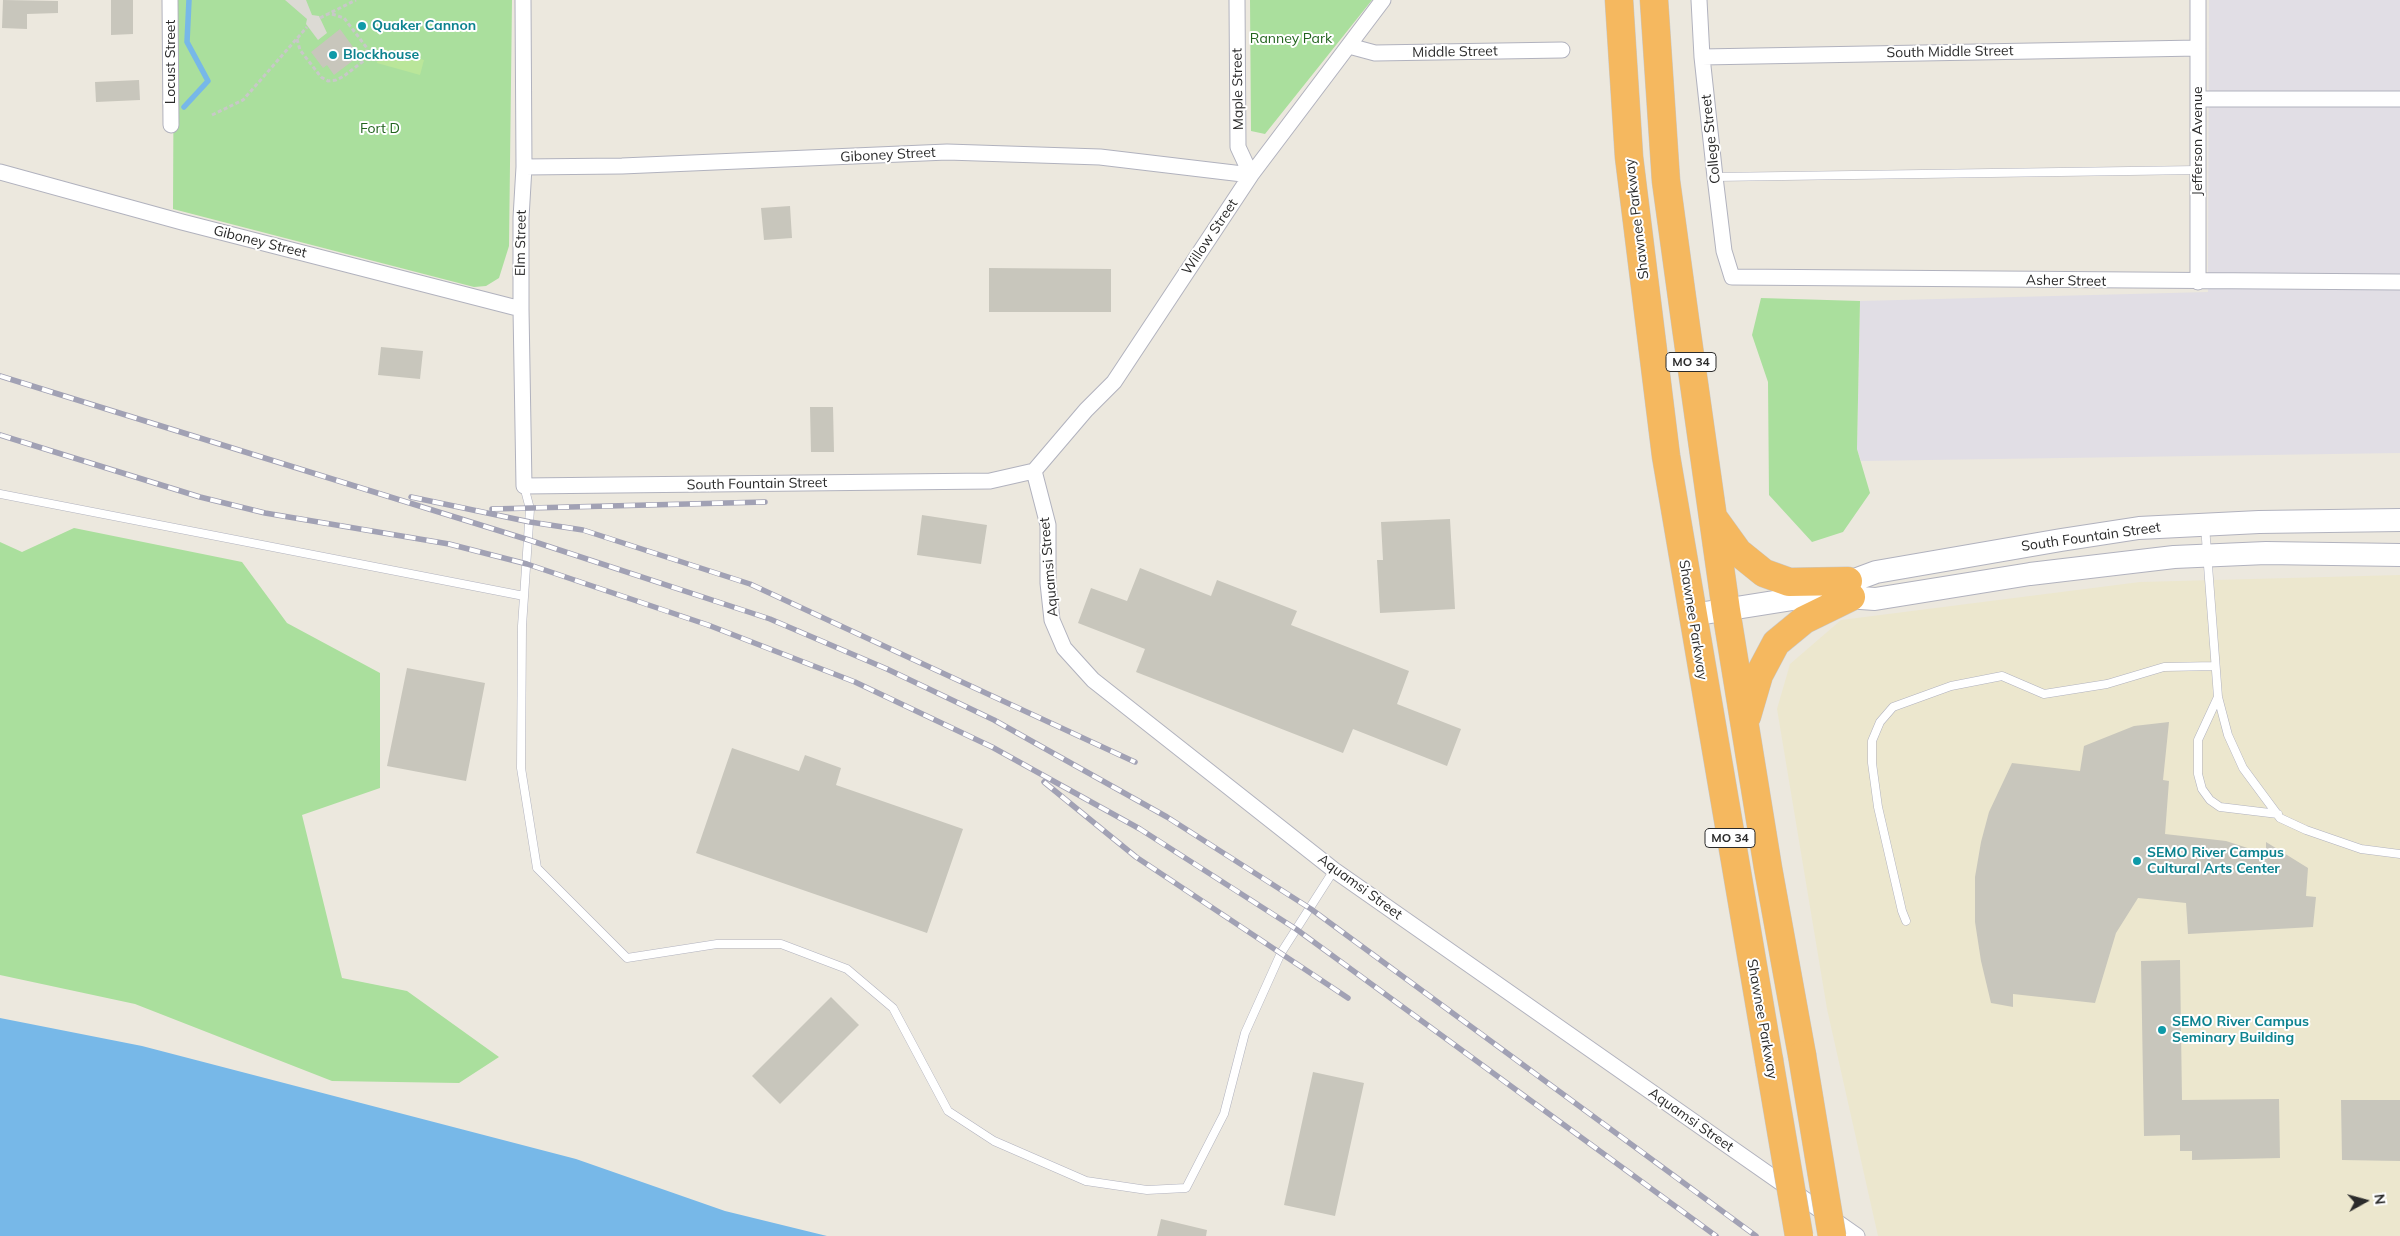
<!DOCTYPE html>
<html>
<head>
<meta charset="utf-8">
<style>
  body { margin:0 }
  #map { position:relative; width:2400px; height:1236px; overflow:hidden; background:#ece8de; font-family:Mulish,sans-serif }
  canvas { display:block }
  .north { position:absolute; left:2340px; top:1176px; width:50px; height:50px; -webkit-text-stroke:4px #fff; paint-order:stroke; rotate:83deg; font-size:14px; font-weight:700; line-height:20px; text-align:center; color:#2b2b2b }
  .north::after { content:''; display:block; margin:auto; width:18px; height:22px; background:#2b2b2b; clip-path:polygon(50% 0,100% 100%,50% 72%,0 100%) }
</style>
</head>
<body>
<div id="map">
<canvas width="2400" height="1236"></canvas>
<div class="north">N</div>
</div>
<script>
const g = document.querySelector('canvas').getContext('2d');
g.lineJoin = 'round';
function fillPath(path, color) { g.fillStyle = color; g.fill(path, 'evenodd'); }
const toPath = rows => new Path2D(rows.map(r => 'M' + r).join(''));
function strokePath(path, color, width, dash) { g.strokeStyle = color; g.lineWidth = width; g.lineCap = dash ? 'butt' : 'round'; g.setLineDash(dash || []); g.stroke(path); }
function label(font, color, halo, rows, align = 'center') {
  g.font = font + ' Mulish,sans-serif'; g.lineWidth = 4; g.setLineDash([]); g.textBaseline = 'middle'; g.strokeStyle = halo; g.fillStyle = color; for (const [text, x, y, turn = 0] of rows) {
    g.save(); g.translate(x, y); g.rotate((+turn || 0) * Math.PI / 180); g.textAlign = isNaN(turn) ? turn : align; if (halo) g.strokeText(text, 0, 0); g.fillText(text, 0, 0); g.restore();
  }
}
const industrial = toPath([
  [2209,0,2400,0,2400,453,1861,461,1857,449,1860,301,2208,292]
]);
const education = toPath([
  [2400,575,2400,1236,1878,1236,1827,1009,1777,709,1790,664,1841,620,2140,582]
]);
const green = toPath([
  [174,0,512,0,509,246,499,278,486,286,474,287,173,209],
  [1250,0,1372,0,1265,134,1251,131],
  [1761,298,1860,301,1857,449,1870,493,1843,532,1812,542,1769,495,1768,382,1752,335],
  [74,528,242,562,287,623,380,673,380,788,302,815,342,978,407,991,499,1057,459,1083,332,1081,135,1004,0,975,0,542,22,552]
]);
const pitch = toPath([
  [381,48,424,60,420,75,377,63]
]);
const plaza = toPath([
  [285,0,306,0,312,15,319,16,327,33,318,40,306,24,307,19]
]);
const water = toPath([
  [0,1018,142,1046,576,1159,725,1211,827,1236,0,1236]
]);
const stream = toPath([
  [184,107,208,81,187,42,189,0]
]);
const building = toPath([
  [3,0,58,1,58,13,27,14,27,29,2,28],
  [111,0,133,0,133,34,111,35],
  [340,29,353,47,349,50,355,59,334,75,327,65,323,68,311,52],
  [139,80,140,100,96,102,95,82],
  [790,206,792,238,764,240,761,208],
  [989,268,1111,269,1111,312,989,312],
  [381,347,423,351,420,379,378,375],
  [810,407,833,407,834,452,811,452],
  [922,515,987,525,981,564,917,555],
  [1450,519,1455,609,1380,613,1377,560,1383,560,1381,522],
  [1140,568,1211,596,1217,580,1297,611,1291,625,1409,671,1397,704,1461,729,1447,766,1353,729,1343,753,1136,672,1145,649,1078,623,1091,588,1127,601],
  [407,668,485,683,466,781,387,766],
  [2169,722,2163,780,2169,781,2165,834,2226,841,2266,854,2266,842,2308,868,2306,896,2316,897,2313,927,2188,934,2186,903,2138,898,2116,933,2095,1003,2013,994,2013,1007,1991,1003,1981,961,1975,922,1975,877,1981,842,1989,812,2012,763,2080,771,2084,746,2134,726],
  [732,748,799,771,805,755,841,768,836,785,963,829,927,933,696,853],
  [2180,960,2182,1100,2279,1099,2280,1158,2192,1160,2192,1151,2180,1151,2180,1135,2144,1136,2141,961],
  [831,997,859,1025,780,1104,752,1076],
  [1313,1072,1364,1083,1335,1216,1284,1205],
  [2341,1100,2400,1100,2400,1161,2342,1160],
  [1161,1219,1207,1230,1206,1236,1157,1236]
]);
const path = toPath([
  [320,18,356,0],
  [297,39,300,50,321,77,328,81,336,80,344,76,366,59,367,48,344,18,329,13],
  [212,115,243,100,307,27]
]);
const lane = toPath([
  [1715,177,2198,170],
  [524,486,530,509,522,626,521,768,537,868,627,958,717,944,781,944,847,969,893,1008,948,1111,994,1141,1086,1181,1147,1190,1186,1188,1224,1114,1245,1033,1281,953,1334,870],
  [0,494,524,596],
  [2205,526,2218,697,2228,735,2243,768,2280,818,2306,830,2361,849,2400,854],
  [2218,697,2198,740,2198,774,2202,789,2210,800,2220,807,2278,814],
  [1906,921,1902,911,1878,807,1872,763,1872,741,1880,722,1893,707,1951,686,2002,676,2044,694,2107,684,2164,667,2215,666]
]);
const street = toPath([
  [170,0,171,125],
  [523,0,524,167,521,218,521,309,524,486,990,481,1034,471,1048,525,1048,583,1052,620,1064,648,1093,680,1334,870,1857,1236],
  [1237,0,1238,147,1251,175],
  [1699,0,1702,57,1715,177,1724,251,1732,277,2400,282],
  [1349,46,1375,53,1562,50],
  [1702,57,2198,48],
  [2198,99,2400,99],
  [524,167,622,166,947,152,1100,157,1251,175],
  [0,172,182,222,521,309],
  [2198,282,2198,0],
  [1034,471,1086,410,1114,382,1251,175,1383,0]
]);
const secondary = toPath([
  [1833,588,1876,572,2061,540,2139,528,2259,522,2400,520],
  [1692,615,1818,595,1875,599,2030,574,2174,557,2266,553,2400,555]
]);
const highway = toPath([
  [1619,0,1629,157,1666,456,1769,1060],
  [1654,0,1666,181,1686,327,1726,610,1768,868,1802,1055],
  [1715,520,1738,552,1764,573,1789,582,1848,581],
  [1747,716,1759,675,1776,643,1804,620,1851,597]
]);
const rail = toPath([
  [0,376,529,540,770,619,887,669,994,720,1167,817,1311,909,1756,1236],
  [0,435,200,497,265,513,449,544,527,564,708,625,855,682,992,747,1140,829,1296,929,1716,1236],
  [411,497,530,522,583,530,750,584,1135,762],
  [492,509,765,502],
  [1044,782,1136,857,1348,998]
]);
const highwayBridge = toPath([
  [1802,1055,1832,1236],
  [1769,1060,1799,1236]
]);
const markers = [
  [362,26,5,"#0f9aa8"],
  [333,55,5,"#0f9aa8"],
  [2137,861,5,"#0f9aa8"],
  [2162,1030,5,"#0f9aa8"]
];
const shields = [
  [1691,362,50],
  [1730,838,50]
];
const shieldNames = [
  ["MO 34",1691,362],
  ["MO 34",1730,838]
];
const cultureNames = [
  ["Quaker Cannon",372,26],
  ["Blockhouse",343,55],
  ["SEMO River Campus",2147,853],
  ["Cultural Arts Center",2147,869],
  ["SEMO River Campus",2172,1022],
  ["Seminary Building",2172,1038]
];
const parkNames = [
  ["Ranney Park",1291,39],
  ["Fort D",380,129]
];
const streetNames = [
  ["Middle Street",1455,52,-1],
  ["South Middle Street",1950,52,-1],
  ["Locust Street",171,62,-90],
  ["Maple Street",1238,89,-91],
  ["College Street",1711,139,-96],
  ["Jefferson Avenue",2198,141,-90],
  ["Giboney Street",888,155,-3],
  ["Shawnee Parkway",1637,219,-97],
  ["Willow Street",1210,237,-56],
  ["Giboney Street",260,242,14],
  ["Elm Street",521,243,-89],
  ["Asher Street",2066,281,1],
  ["South Fountain Street",757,484,-1],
  ["South Fountain Street",2091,537,-8],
  ["Aquamsi Street",1049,567,-95],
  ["Shawnee Parkway",1693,620,81],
  ["Aquamsi Street",1360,887,36],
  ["Shawnee Parkway",1762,1019,80],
  ["Aquamsi Street",1691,1120,35]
];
fillPath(industrial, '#e1dee5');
fillPath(education, '#ece7ce');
fillPath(green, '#aadf9d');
fillPath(pitch, '#bae69a');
fillPath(plaza, '#dcdad4');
fillPath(water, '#77b8e8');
strokePath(stream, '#77b8e8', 5.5);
fillPath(building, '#c8c6bc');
strokePath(lane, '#b1b2be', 9);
strokePath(street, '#b1b2be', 17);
strokePath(secondary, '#b1b2be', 24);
strokePath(highway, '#c8c8c8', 29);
strokePath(path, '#c8c8c8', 3, [4, 2.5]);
strokePath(lane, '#fff', 8);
strokePath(street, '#fff', 15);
strokePath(secondary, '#fff', 22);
strokePath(highway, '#f5b85f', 28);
strokePath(rail, '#a1a1b4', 5.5);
strokePath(rail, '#fff', 4, [11]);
strokePath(highwayBridge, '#c8c8c8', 29, []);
strokePath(highwayBridge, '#f5b85f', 28);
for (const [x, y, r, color] of markers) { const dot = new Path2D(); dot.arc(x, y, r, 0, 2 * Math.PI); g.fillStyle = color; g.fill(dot); strokePath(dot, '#fff', 2); }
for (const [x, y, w] of shields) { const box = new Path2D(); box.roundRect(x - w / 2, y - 9.5, w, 19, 4); g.fillStyle = '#fff'; g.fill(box); strokePath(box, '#2b2b2b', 1); }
label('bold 12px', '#2b2b2b', null, shieldNames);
label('bold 14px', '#0d838f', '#fff', cultureNames, 'left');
label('14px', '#22641e', '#fff', parkNames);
label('14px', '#2b2b2b', '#fff', streetNames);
</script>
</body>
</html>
